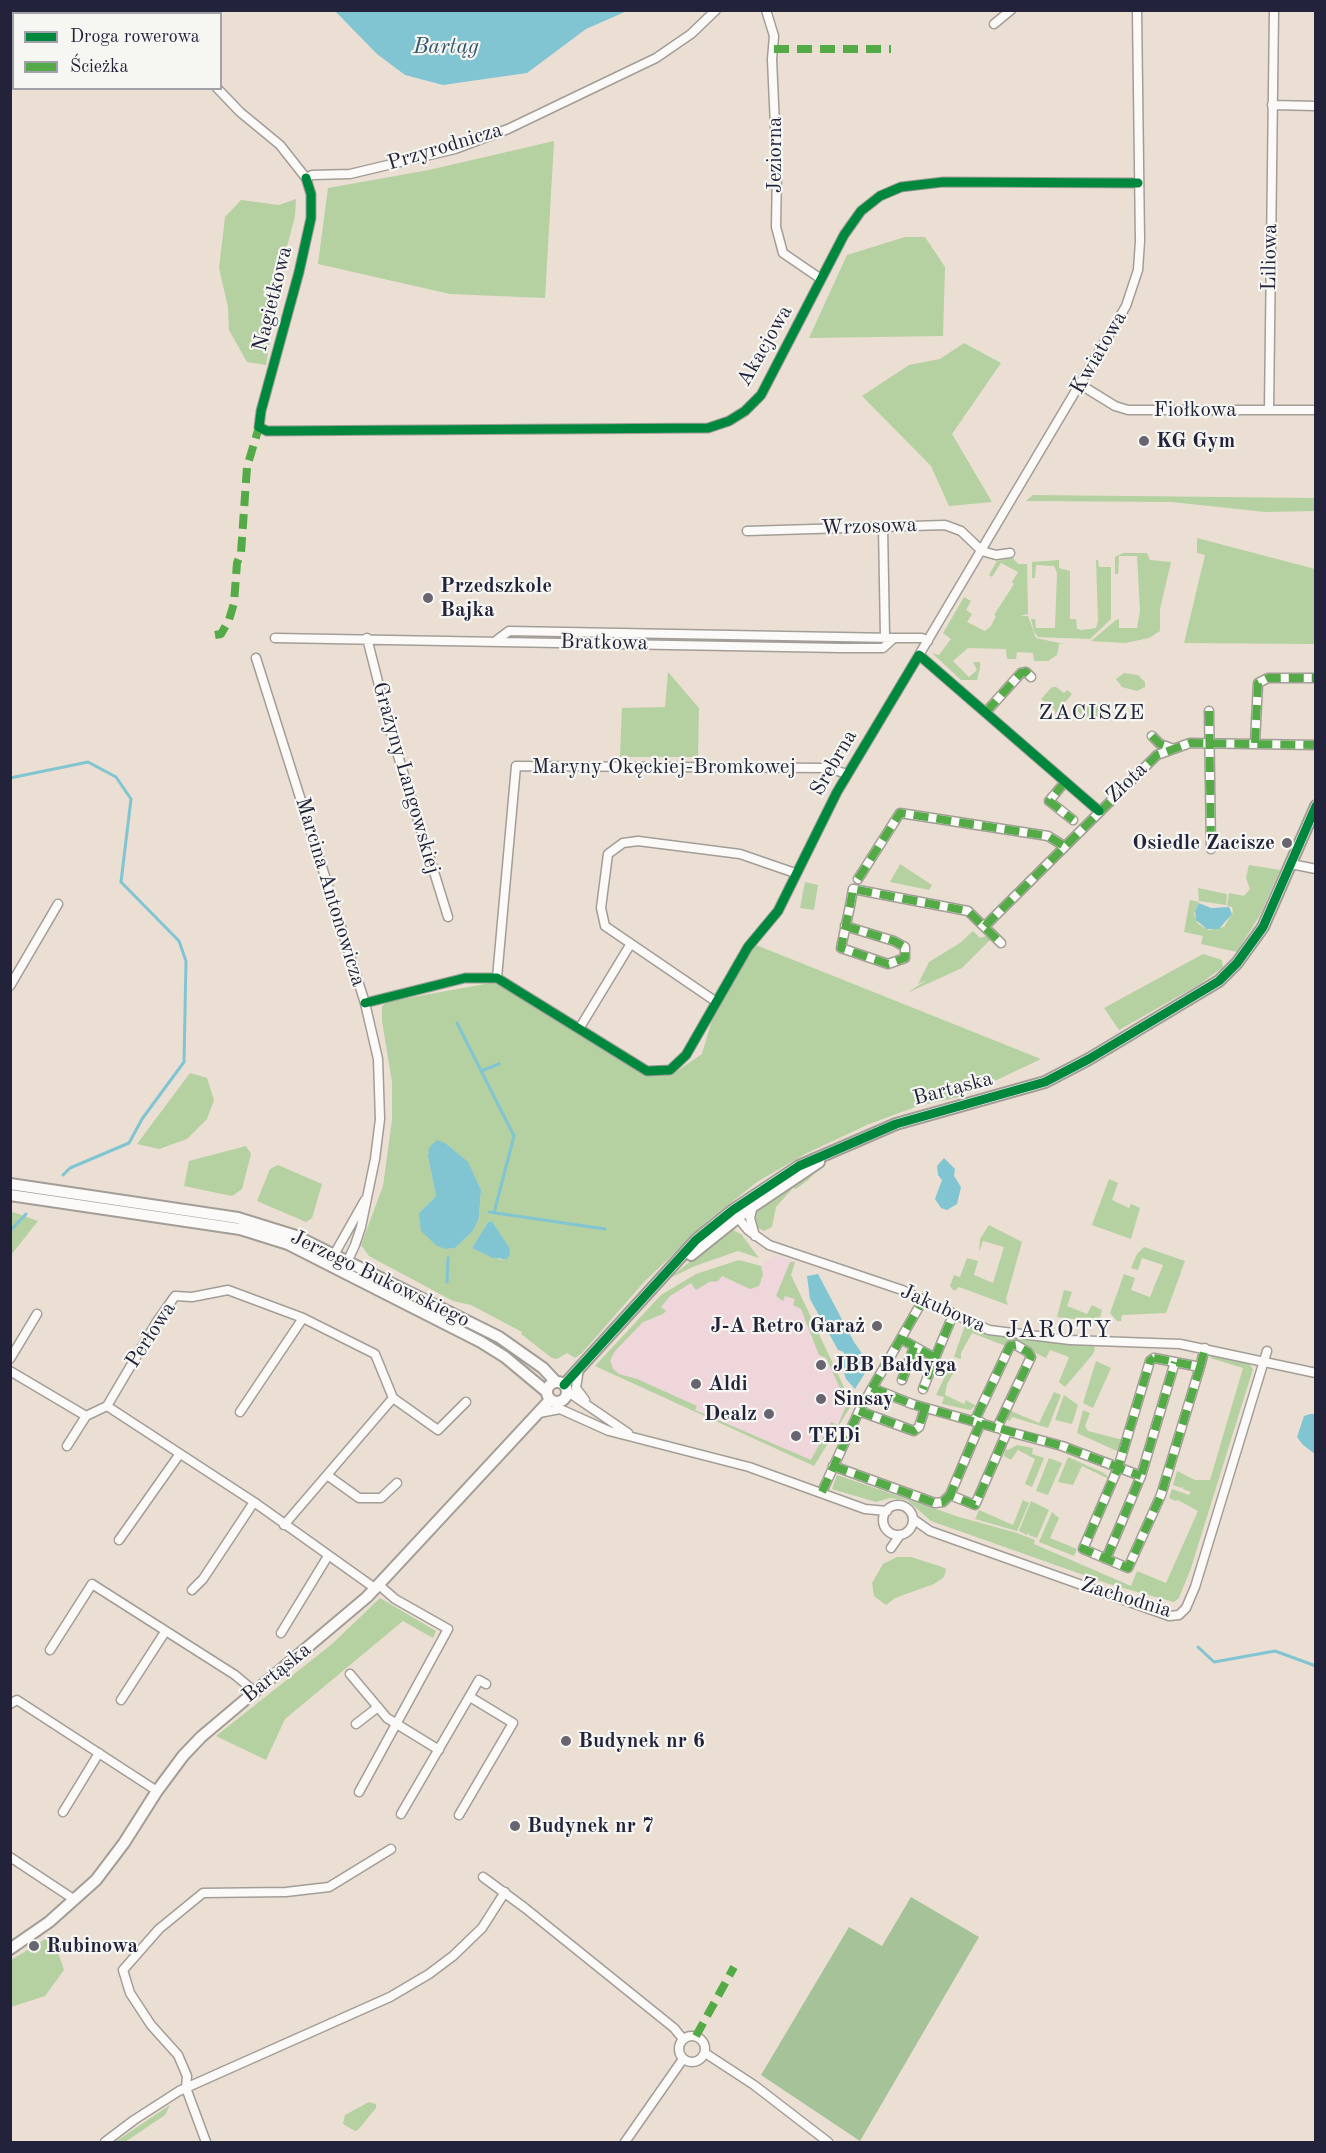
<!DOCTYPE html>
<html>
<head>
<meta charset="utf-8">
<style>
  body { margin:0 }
  #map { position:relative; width:1326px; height:2153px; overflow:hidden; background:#eadfd2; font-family:"Old Standard TT",serif }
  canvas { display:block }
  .frame { position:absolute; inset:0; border:12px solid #22223b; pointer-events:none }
  .legend { position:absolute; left:12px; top:12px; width:210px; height:78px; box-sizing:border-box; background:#f6f6f2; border:2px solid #a1a1a9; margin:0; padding:8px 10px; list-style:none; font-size:18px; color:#22223b }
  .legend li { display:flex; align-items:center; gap:12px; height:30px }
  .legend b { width:30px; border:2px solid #a1a1a9 }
</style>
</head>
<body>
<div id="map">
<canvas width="1326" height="2153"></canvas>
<div class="frame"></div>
<ul class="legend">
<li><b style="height:8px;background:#00873e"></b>Droga rowerowa</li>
<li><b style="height:8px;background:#53aa46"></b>Ścieżka</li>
</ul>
</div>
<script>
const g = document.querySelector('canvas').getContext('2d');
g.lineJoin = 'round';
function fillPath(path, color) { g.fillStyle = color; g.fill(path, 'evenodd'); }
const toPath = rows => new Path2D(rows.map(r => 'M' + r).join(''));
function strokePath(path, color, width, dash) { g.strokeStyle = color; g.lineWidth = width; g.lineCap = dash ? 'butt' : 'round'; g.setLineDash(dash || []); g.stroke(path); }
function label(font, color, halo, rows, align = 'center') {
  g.font = font + ' "Old Standard TT",serif'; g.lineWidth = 4.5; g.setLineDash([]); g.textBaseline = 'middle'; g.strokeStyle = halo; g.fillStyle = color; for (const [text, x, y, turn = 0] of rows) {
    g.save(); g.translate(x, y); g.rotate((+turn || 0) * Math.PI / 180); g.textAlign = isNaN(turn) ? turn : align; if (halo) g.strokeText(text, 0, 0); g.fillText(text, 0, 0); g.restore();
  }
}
const built = toPath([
  [776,1255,795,1262,791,1275,852,1404,814,1466,595,1366,661,1295,696,1274,739,1260,759,1267]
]);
const green = toPath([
  [554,141,545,298,450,294,318,264,328,188,429,170],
  [296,199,295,216,283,262,266,365,247,362,229,330,228,307,219,268,225,217,241,200,279,205],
  [905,237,925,237,945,267,943,336,809,338,847,255],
  [964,343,1001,363,952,434,992,502,949,506,931,466,862,396,909,365,940,359],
  [1033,495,1315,498,1315,511,1265,512,1172,502,1026,501],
  [1197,538,1315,569,1315,644,1184,643,1205,555,1197,553],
  [1123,553,1147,553,1150,560,1171,562,1160,609,1160,631,1149,638,1125,643,1091,641,1116,620,1119,619,1119,628,1137,628,1140,611,1137,556,1119,556,1118,574,1115,574,1115,557],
  [1013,558,1018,564,1027,564,1028,614,1020,616,1028,616,1036,638,1064,644,1059,644,1057,655,1048,661,1034,661,1033,653,1017,652,1016,659,1007,659,1006,649,968,648,953,661,969,677,977,670,973,662,980,662,980,668,977,680,961,680,932,653,939,655,951,639,943,633,964,597,971,601,966,610,972,614,967,622,985,631,991,626,996,616,994,615,1014,584,1012,582,1018,572,1001,563,992,577,989,575,997,561],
  [1059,560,1059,568,1070,571,1070,619,1076,619,1077,629,1082,630,1096,628,1098,621,1096,560,1098,560,1099,567,1111,567,1111,619,1090,639,1038,637,1034,631,1031,619,1035,619,1036,628,1055,628,1057,573,1054,566,1036,565,1035,578,1032,578,1032,562],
  [668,672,699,708,698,757,620,757,622,708,665,707],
  [1124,673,1138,675,1145,682,1145,687,1137,691,1122,687,1116,679],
  [1052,687,1056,687,1064,693,1067,690,1072,694,1055,714,1055,710,1041,699],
  [1091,702,1101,706,1107,712,1106,716,1088,719,1077,711,1079,706],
  [900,864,932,885,929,890,890,882],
  [1249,865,1280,870,1260,915,1237,952,1201,944,1203,936,1184,932,1190,900,1199,902,1194,914,1198,924,1209,930,1224,927,1233,912,1232,907,1227,906,1229,893,1244,896,1250,889,1246,878],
  [805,882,818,885,814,910,800,908],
  [1198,888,1227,894,1226,905,1199,901],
  [973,931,980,938,986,936,991,939,962,968,907,993,927,980,918,984,929,962,960,943],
  [756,945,1041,1059,963,1096,918,1106,869,1124,805,1154,757,1182,709,1220,644,1282,582,1353,575,1358,567,1353,557,1359,552,1358,521,1334,522,1332,471,1305,453,1301,369,1256,361,1245,383,1186,392,1120,392,1082,382,1021,382,1007,386,1002,496,982,651,1073,667,1075,677,1071,702,1054,717,1003,752,946],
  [428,1157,467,1162,481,1190,479,1218,473,1231,455,1248,446,1249,419,1213,436,1196],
  [492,1221,509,1247,501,1260,472,1248,488,1222],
  [1203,954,1222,960,1223,967,1200,984,1119,1030,1104,1008],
  [190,1073,207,1078,214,1100,207,1119,187,1139,159,1149,137,1144],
  [246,1146,251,1154,242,1189,232,1196,184,1186,189,1161],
  [278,1165,322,1184,312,1218,306,1222,257,1201,270,1169],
  [822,1165,808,1180,796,1189,793,1188,776,1207,772,1227,764,1231,758,1228,754,1222,754,1209],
  [1109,1179,1118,1183,1112,1200,1129,1208,1131,1204,1140,1208,1131,1239,1092,1225],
  [10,1211,38,1221,11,1255,10,1255],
  [989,1225,1022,1242,1006,1299,1008,1305,959,1287,954,1291,950,1286,954,1275,960,1277,967,1258,978,1261,974,1275,993,1283,1004,1247,983,1241,979,1252,980,1239],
  [731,1229,741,1234,759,1258,738,1251,695,1266,668,1279],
  [1144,1247,1185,1261,1166,1313,1122,1315,1121,1321,1117,1321,1110,1313,1124,1274,1135,1278,1131,1290,1150,1297,1163,1265,1142,1258,1138,1270,1131,1268,1137,1254],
  [739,1260,761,1266,763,1275,759,1286,750,1289,722,1276,718,1281,709,1282,696,1290,691,1283,670,1296,661,1307,666,1311,663,1314,643,1322,615,1351,610,1360,613,1369,619,1374,637,1379,697,1406,695,1410,811,1460,831,1422,838,1425,847,1403,826,1358,819,1355,801,1309,793,1305,795,1299,785,1296,783,1301,776,1296,790,1262,795,1262,791,1275,852,1404,814,1466,595,1366,661,1295,696,1274],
  [1064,1290,1072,1292,1067,1306,1087,1314,1092,1305,1102,1310,1100,1318,1092,1321,1057,1317],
  [926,1305,974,1327,1062,1343,1093,1345,1095,1348,1093,1354,1065,1387,1059,1382,1069,1357,1050,1350,1046,1358,1013,1342,1003,1345,972,1333,961,1353,961,1359,954,1357,965,1325],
  [1212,1353,1248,1363,1253,1369,1191,1568,1179,1598,1174,1602,1112,1585,931,1521,907,1500,890,1498,876,1502,832,1489,837,1475,959,1517,1017,1533,1035,1540,1034,1544,1131,1586,1137,1571,1166,1583,1198,1511,1178,1500,1175,1501,1169,1498,1172,1489,1189,1495,1191,1492,1183,1489,1184,1486,1182,1488,1173,1485,1177,1471,1195,1480,1210,1480,1243,1368,1210,1358],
  [1096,1361,1111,1368,1093,1408,1083,1403],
  [951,1364,957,1367,947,1384,945,1395,964,1404,966,1400,976,1406,970,1410,942,1404,944,1397,936,1395],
  [1054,1392,1061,1395,1048,1428,1012,1417,1010,1421,1005,1419,1011,1411,1039,1423],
  [1064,1395,1078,1405,1072,1424,1055,1420],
  [1083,1410,1090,1413,1085,1426,1088,1431,1123,1440,1119,1452,1077,1433],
  [1017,1445,1033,1448,1032,1454,1044,1458,1032,1487,1025,1484,1035,1459,1018,1450,1011,1460,1004,1456,1005,1449,1008,1450],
  [1068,1457,1104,1473,1111,1480,1082,1466,1073,1485,1058,1482],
  [1049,1458,1062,1463,1048,1495,1036,1491],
  [1023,1500,1029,1503,1017,1531,975,1519,979,1510,1013,1525],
  [1031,1501,1049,1510,1037,1538,1029,1535,1029,1532,1027,1535,1019,1531],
  [1052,1512,1059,1518,1050,1538,1077,1549,1074,1556,1039,1542],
  [897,1557,911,1557,942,1567,946,1569,944,1577,934,1584,895,1598,886,1605,874,1596,872,1583,883,1564],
  [380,1598,436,1631,433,1638,403,1621,285,1719,266,1760,216,1736,332,1644],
  [52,1935,64,1970,45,1996,11,2007,11,1960],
  [369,2102,376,2104,376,2108,358,2130,355,2131,343,2124,345,2115],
  [170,2105,165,2115,125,2142,115,2142]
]);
const forest = toPath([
  [911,1897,979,1937,860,2141,761,2075,849,1927,882,1946]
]);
const water = toPath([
  [335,11,627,11,586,29,527,73,443,85,405,75,377,54],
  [1199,903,1211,908,1229,907,1232,914,1219,929,1207,929,1196,920,1195,911],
  [437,1140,445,1143,468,1162,481,1190,479,1218,473,1231,455,1248,446,1249,437,1246,421,1231,419,1213,436,1196,428,1157,429,1148],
  [944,1158,955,1169,954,1176,961,1187,957,1204,947,1210,941,1208,935,1199,942,1180,938,1175,937,1166],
  [492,1221,509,1247,510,1255,507,1259,493,1258,472,1248,488,1222],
  [818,1274,854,1342,870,1365,855,1389,846,1379,841,1364,844,1352,838,1350,810,1299,807,1276],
  [1310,1414,1315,1414,1315,1454,1303,1445,1297,1437,1304,1416]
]);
const stream = toPath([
  [42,14,44,10],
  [10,50,14,47],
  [10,778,88,762,116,777,131,799,121,882,179,941,186,961,184,1062,142,1119,129,1143,70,1168,63,1175],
  [457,1023,514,1136,494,1213],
  [481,1071,499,1064],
  [489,1212,605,1229],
  [10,1231,26,1214],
  [447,1282,448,1258],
  [1198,1647,1214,1662,1275,1651,1316,1666]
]);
const minor = toPath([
  [121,10,128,14],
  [766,10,774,36,772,59,777,171,776,227,783,253,821,279],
  [52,14,54,10],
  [994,24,1011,10],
  [217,88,240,112,280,145,306,178,312,175,350,174,455,149,508,129,656,58,691,34,716,10],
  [1272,105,1316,106],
  [306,178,311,194,311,218,299,272,261,411,259,427,267,431,708,428,729,421,745,411,761,395,844,235,861,211,880,196,901,187,943,182,1138,183],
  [1081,385,1115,406,1128,410,1316,410],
  [1269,410,1274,10],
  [883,527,885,637],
  [747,531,945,525,961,531,982,551,996,555,1010,553],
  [275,638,841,648,883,648,894,638,922,638,928,641],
  [367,638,391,733,448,917],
  [497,640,509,631,894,638],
  [919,655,1126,306,1138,270,1140,241,1137,10],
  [256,658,365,1003,378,1059,380,1119,375,1159,361,1227,355,1245,348,1260,336,1266,335,1253,365,1200],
  [1209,711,1211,849],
  [986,712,1021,673,1026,672,1031,677],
  [1152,736,1160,744,1171,748],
  [1255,743,1258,683,1268,678,1316,678],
  [1065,782,1049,801,1073,820],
  [1291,864,1316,869],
  [858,879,900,813,1048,836,1064,846],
  [845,926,894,941,905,947,905,958,888,964,841,948,850,906,853,889,968,911,1001,943],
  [985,926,1157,755,1190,743,1316,745],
  [497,978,516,766,828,768,847,774],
  [10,986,58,904],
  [715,1001,605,926,601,908,608,854,623,843,638,841,740,854,795,873],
  [365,1003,465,978,497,978,647,1071,670,1070,686,1055,748,947,778,911,837,792,919,655,1099,811],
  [579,1029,630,945],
  [753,1205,750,1218,755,1236],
  [734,1213,748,1230,769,1245,902,1290,989,1330,1070,1340,1180,1344,1316,1373],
  [901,1339,935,1358,923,1389],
  [935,1358,950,1322],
  [1154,1358,1200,1367,1161,1495,1128,1568,1083,1549,1118,1468,1150,1361,1154,1358],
  [10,1359,37,1314],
  [1200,1367,1205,1348],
  [579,1369,576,1388,585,1400],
  [10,1371,86,1416],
  [902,1380,914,1347],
  [872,1388,912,1404,997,1428,1031,1357,1028,1352,1016,1345,1010,1346,975,1420],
  [568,1392,628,1433],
  [393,1398,438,1430,466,1402],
  [107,1406,254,1502,376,1589],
  [859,1411,914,1431,919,1427,925,1408],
  [240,1412,303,1318],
  [539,1413,560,1409,609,1431,749,1467,865,1509,887,1511],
  [981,1422,950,1495,975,1505,1007,1432],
  [1002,1430,1062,1446,1141,1476],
  [67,1446,86,1416,107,1406,156,1323,175,1296,192,1297,228,1290,303,1318,375,1354,393,1398,284,1525],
  [833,1466,935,1503,943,1502,950,1495],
  [327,1475,359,1498,381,1498,397,1483],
  [822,1492,859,1411,923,1300],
  '883 1520a15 15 0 1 1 30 0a15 15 0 1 1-30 0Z',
  [913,1519,930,1531,1169,1616,1179,1615,1186,1608,1195,1587,1267,1351],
  [119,1540,179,1455],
  [891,1548,900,1535],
  [1106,1559,1141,1476,1175,1362],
  [192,1590,203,1579,254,1502],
  [281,1633,328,1556],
  [50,1650,92,1584,235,1675,254,1691],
  [350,1674,387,1718,439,1750],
  [121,1700,165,1632],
  [10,1704,17,1700,157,1791],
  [356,1724,378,1707],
  [359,1792,448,1629,395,1599,379,1585],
  [63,1812,99,1753],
  [401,1814,479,1680,486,1684],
  [459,1815,513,1723,470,1697],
  [10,1857,75,1900],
  [483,1877,525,1908,674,2028,683,2039],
  '679 2049a13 13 0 1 1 26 0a13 13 0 1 1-26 0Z',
  [705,2053,754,2085,828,2142],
  [105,2142,134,2120,179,2091,390,1997,429,1974,453,1956,482,1928,505,1892],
  [206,2142,186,2088,187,2076,178,2055,151,2025,130,1993,123,1970,159,1929,203,1893,286,1892,329,1887,391,1849],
  [625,2142,683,2059]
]);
const tertiary = toPath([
  [10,1184,238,1218,296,1236,499,1337,543,1368,556,1382],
  [10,1195,240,1229,288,1244,481,1342,505,1357,547,1392],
  [691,1255,746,1211,819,1162],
  '547 1392a10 10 0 1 1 20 0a10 10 0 1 1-20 0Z',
  [564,1385,696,1240,733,1210,799,1166,896,1124,1045,1082,1089,1059,1219,981,1237,963,1263,927,1316,806],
  [10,1949,49,1922,96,1880,124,1843,157,1791,183,1756,201,1737,367,1597,550,1400]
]);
const quiet = toPath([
  [774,49,891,49],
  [215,635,221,634,229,620,234,603,237,563,241,553,247,467,259,427],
  [1209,711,1211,849],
  [986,712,1021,673,1026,672,1031,677],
  [1152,736,1160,744,1171,748],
  [1255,743,1258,683,1268,678,1316,678],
  [1065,782,1049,801,1073,820],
  [858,879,900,813,1048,836,1064,846],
  [845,926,894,941,905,947,905,958,888,964,841,948,850,906,853,889,968,911,1001,943],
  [985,926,1157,755,1190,743,1316,745],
  [901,1339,935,1358,923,1389],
  [935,1358,950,1322],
  [1154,1358,1200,1367,1161,1495,1128,1568,1083,1549,1118,1468,1150,1361,1154,1358],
  [1200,1367,1205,1348],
  [902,1380,914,1347],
  [872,1388,912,1404,997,1428,1031,1357,1028,1352,1016,1345,1010,1346,975,1420],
  [859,1411,914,1431,919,1427,925,1408],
  [981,1422,950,1495,975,1505,1007,1432],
  [1001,1429,1062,1446,1141,1476],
  [833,1466,935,1503,943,1502,950,1495],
  [822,1492,859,1411,923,1300],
  [1106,1559,1141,1476,1175,1362],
  [696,2036,734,1967]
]);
const cycleway = toPath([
  [306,178,311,194,311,218,299,272,261,411,259,427,267,431,708,428,729,421,745,411,761,395,844,235,861,211,880,196,901,187,943,182,1138,183],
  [365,1003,465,978,497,978,647,1071,670,1070,686,1055,748,947,778,911,837,792,919,655,1099,811],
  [564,1385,696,1240,733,1210,799,1166,896,1124,1045,1082,1089,1059,1219,981,1237,963,1263,927,1316,806]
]);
const markers = [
  [1144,441,6,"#686470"],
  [428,598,6,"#686470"],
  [1287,843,6,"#686470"],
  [877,1326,6,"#686470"],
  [821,1365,6,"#686470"],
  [696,1384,6,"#686470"],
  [821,1399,6,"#686470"],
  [769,1414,6,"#686470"],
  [796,1436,6,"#686470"],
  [566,1741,6,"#686470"],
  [515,1826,6,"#686470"],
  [34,1946,6,"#686470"]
];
const streetNames = [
  ["Przyrodnicza",445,147,-17],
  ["Jeziorna",775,155,-90],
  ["Liliowa",1270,257,-89],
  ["Nagietkowa",273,299,-76],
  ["Akacjowa",765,346,-60],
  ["Kwiatowa",1099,353,-60],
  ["Fiołkowa",1195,410],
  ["Wrzosowa",869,527,-2],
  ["Bratkowa",604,643,1],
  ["Srebrna",834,763,-60],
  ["Maryny Okęckiej-Bromkowej",664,767],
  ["Grażyny Langowskiej",406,778,74],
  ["Złota",1127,783,-44],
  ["Marcina Antonowicza",330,892,73],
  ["Bartąska",953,1089,-15],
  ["Jerzego Bukowskiego",380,1279,26],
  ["Jakubowa",943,1309,24],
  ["Perłowa",151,1335,-57],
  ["Zachodnia",1126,1598,17],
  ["Bartąska",277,1673,-39]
];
const poiNames = [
  ["KG Gym",1156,441],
  ["Przedszkole",440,586],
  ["Bajka",440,610],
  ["Osiedle Zacisze",1275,843,"right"],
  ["J-A Retro Garaż",865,1326,"right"],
  ["JBB Bałdyga",833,1365],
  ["Aldi",708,1384],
  ["Sinsay",833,1399],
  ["Dealz",757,1414,"right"],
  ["TEDi",808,1436],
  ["Budynek nr 6",578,1741],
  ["Budynek nr 7",527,1826],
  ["Rubinowa",46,1946]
];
const waterNames = [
  ["Bartąg",446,47]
];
const neighbourhoodNames = [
  ["ZACISZE",1092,713]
];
const quarterNames = [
  ["JAROTY",1059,1331]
];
fillPath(built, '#eed6da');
fillPath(green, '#b5d0a1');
fillPath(forest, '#a6c298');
fillPath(water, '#81c5d2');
strokePath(stream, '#81c5d2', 3);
strokePath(minor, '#a39d98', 11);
strokePath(tertiary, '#a39d98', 14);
strokePath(minor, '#fcfaf8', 8);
strokePath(tertiary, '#fcfaf8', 10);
strokePath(quiet, '#53aa46', 8, [15, 8]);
strokePath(cycleway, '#00873e', 9);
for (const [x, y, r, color] of markers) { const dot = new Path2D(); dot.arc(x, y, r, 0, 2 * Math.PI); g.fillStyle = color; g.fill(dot); strokePath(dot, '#f6f6f2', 2); }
label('21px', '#22223b', '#f6f6f2', streetNames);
label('bold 21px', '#22223b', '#f6f6f2', poiNames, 'left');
label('italic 22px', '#345770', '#f6f6f2', waterNames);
g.letterSpacing = '1.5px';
label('22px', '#22223b', '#f6f6f2', neighbourhoodNames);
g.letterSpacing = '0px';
g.letterSpacing = '1.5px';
label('24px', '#22223b', '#f6f6f2', quarterNames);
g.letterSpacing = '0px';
</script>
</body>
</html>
